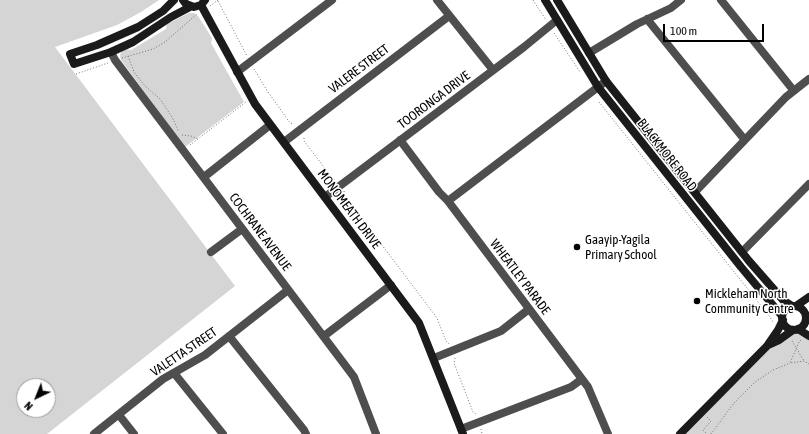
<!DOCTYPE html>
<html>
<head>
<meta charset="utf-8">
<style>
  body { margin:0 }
  #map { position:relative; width:809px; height:434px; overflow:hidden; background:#fff; font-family:"Asap Condensed",sans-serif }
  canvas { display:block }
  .north { position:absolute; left:16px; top:378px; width:40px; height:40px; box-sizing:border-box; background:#fff; border:1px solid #999; border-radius:50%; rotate:223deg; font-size:11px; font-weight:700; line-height:16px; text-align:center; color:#000 }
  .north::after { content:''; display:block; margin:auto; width:14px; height:18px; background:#000; clip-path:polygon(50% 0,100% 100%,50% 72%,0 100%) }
  .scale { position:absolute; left:663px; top:24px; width:101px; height:18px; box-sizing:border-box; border:2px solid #000; border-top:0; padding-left:5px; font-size:12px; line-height:14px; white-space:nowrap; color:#000; -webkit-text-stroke:3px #fff; paint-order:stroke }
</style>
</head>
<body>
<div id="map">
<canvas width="809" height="434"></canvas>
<div class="north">N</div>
<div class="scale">100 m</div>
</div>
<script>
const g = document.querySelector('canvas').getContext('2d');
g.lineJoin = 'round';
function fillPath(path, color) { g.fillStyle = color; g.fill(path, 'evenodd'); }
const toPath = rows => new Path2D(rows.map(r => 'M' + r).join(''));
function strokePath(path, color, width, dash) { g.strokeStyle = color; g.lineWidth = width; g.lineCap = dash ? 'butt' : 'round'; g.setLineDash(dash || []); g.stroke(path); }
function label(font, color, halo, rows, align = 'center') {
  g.font = font + ' "Asap Condensed",sans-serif'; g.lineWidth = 3; g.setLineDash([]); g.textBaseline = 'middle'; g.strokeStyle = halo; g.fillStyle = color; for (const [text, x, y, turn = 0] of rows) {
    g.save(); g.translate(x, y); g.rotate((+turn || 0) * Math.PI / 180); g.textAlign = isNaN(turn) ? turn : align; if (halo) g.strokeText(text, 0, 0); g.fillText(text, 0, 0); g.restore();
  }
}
const green = toPath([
  [0,0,159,0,141,12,117,25,55,47,235,286,47,434,0,434],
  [24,386,48,386,48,410,24,410],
  [189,13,194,13,198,16,212,38,211,43,244,102,185,147,121,60,120,56,121,52,125,49,131,50,166,29,167,24],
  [793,330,809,336,809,434,680,434,767,346]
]);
const path = toPath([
  [533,0,546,20],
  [218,1,247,56],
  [210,6,218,0],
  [554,33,580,72],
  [128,56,134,72,145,86,160,99,172,117,179,132],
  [122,58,153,49,165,42,197,14],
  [254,69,268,92,290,123,294,124],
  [76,74,108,63],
  [599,102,770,317,773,322],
  [182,135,191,136,198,139],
  [304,138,304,141,333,179,335,179],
  [190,145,246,102],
  [344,191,345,196,437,318,446,341,449,344],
  [801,340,799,342,790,363,804,361,809,364],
  [792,341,804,361],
  [455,358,454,363,473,412,477,415],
  [707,417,711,421,703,430,707,434],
  [481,429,482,434],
  [711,434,734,403,755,382,773,370,790,363]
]);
const street = toPath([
  [437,0,493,70],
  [721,0,794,91],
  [647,19,744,139],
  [111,52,115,60,354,377,376,434],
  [589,53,637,24,671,8,681,0],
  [237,72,332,0],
  [400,140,439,192,448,201,588,387,608,434],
  [284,142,449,16],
  [204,177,270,125],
  [695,192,786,97,809,79],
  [325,197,524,47,557,20],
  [448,201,606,81],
  [211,252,242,229],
  [742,252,809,184],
  [229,336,304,430,306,434],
  [324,336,391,285],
  [434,358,501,331,529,309],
  [174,373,223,434],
  [119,415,134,434],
  [461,429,571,387,582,379],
  [94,434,163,379,205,355,288,290]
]);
const secondary = toPath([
  [174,0,163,11,138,27,97,45,70,54,74,64,111,52,133,42,171,17,190,7],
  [183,0,186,4,194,7,201,5,205,0],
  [545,0,598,87,741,267,782,316],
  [557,0,606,81,749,261,784,301,792,306],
  [201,5,255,104,419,323,463,434],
  [796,306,809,297],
  '782 318a12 12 0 1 1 24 0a12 12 0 1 1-24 0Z',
  [798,329,809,336],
  [768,345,779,340,793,330],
  [680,434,767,346,778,330,783,320]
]);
const markers = [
  [577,247,4,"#000"],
  [697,301,4,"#000"]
];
const streetNames = [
  ["VALERE STREET",359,69,-37],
  ["TOORONGA DRIVE",434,100,-37],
  ["BLACKMORE ROAD",667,155,52],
  ["MONOMEATH DRIVE",349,209,53],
  ["COCHRANE AVENUE",260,232,53],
  ["WHEATLEY PARADE",520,277,53],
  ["VALETTA STREET",184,352,-34]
];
const poiNames = [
  ["Gaayip-Yagila",585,240],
  ["Primary School",585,255],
  ["Mickleham North",705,294],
  ["Community Centre",705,309]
];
fillPath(green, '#d5d5d5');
strokePath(path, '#707070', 1, [1, 2]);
strokePath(street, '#4e4e4e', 8);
strokePath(secondary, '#1b1b1b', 8);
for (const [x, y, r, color] of markers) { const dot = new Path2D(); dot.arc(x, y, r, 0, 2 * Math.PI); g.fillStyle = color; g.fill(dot); strokePath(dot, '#fff', 1.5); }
label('13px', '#000', '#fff', streetNames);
label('13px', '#000', '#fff', poiNames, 'left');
</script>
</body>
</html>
